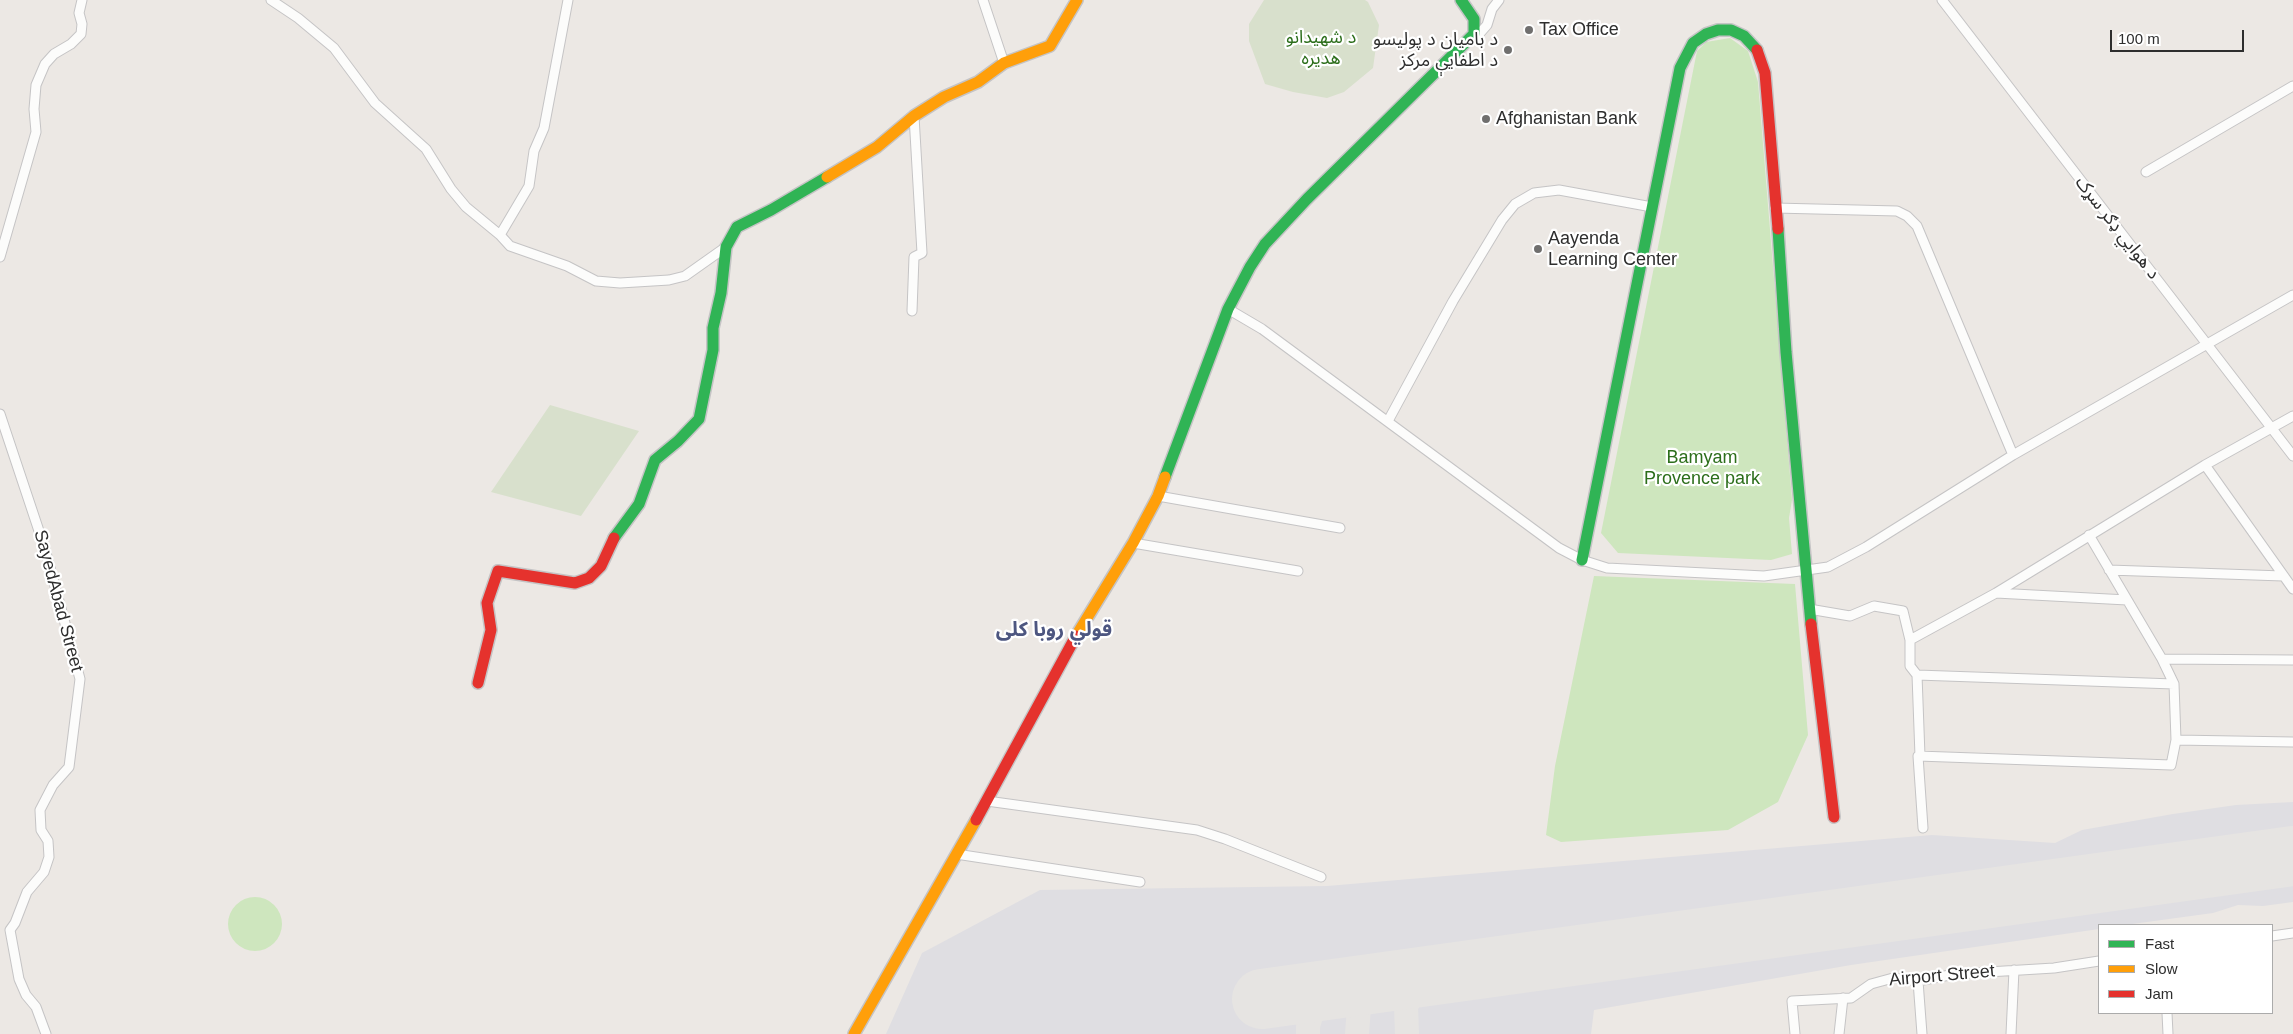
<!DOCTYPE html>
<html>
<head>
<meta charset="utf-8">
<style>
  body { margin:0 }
  #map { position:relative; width:2293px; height:1034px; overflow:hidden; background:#ece8e4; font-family:Arial,sans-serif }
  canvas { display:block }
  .legend { position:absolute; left:2098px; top:924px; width:175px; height:90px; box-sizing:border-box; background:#fff; border:1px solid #ababab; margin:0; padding:6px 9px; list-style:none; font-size:15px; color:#2e2e2e }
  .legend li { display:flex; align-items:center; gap:10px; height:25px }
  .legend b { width:25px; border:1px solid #ababab }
  .scale { position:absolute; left:2110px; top:30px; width:134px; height:22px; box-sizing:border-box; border:2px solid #2e2e2e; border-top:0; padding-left:6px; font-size:15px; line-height:18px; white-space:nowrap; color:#2e2e2e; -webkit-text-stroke:4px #fff; paint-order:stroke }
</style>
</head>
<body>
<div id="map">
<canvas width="2293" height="1034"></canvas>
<ul class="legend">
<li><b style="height:6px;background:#30b455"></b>Fast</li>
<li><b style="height:6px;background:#ff9f0a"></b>Slow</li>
<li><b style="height:6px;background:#e5322d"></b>Jam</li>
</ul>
<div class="scale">100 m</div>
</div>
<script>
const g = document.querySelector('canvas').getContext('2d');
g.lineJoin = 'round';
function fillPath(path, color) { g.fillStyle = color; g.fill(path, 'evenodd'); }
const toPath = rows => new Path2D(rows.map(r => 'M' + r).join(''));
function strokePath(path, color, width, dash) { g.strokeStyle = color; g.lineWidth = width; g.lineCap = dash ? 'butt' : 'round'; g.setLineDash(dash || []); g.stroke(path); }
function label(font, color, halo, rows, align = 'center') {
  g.font = font + ' Arial,"Noto Sans Arabic",sans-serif'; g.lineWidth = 4.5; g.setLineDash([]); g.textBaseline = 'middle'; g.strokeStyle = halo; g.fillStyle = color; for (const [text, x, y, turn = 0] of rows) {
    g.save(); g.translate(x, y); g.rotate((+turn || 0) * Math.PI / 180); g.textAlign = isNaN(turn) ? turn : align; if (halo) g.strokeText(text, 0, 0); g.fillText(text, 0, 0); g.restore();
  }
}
const airport = toPath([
  [2293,802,2293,902,2263,906,2238,905,2213,913,2125,925,2099,925,2099,929,1851,965,1594,1010,1591,1034,886,1034,922,953,1040,890,1327,886,1932,835,2055,843,2082,830,2173,814,2236,805]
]);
const green = toPath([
  [1730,38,1748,51,1758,82,1792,500,1789,518,1792,554,1771,560,1618,553,1601,533,1697,51,1706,42],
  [1594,576,1795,584,1808,735,1778,802,1728,830,1561,842,1546,835,1555,766],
  '228 924a27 27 0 1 1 54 0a27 27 0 1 1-54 0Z'
]);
const cemetery = toPath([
  [1264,0,1365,0,1368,2,1379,25,1373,68,1344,92,1327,98,1293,92,1265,84,1249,41,1249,24],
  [550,405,639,431,581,516,491,492]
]);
const taxiway = toPath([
  [1308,1034,1308,1026,1313,1009,1322,999,1339,988],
  [1357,1034,1359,1007,1370,992,1385,982],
  [1407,1034,1406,1006,1417,987,1433,975]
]);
const runway = toPath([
  [1262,999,2293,856]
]);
const street = toPath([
  [271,0,298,18,334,48,375,103,426,149,451,189,466,207,500,235,510,246,567,266,596,281,620,283,669,280,685,276,726,247],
  [983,0,1004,63],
  [1942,0,2293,456],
  [1474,34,1480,33,1487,25,1492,9,1499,0],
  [2146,172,2293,86],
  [1775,208,1897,211,1907,216,1917,226,2013,455],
  [500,235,529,186,534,151,544,128,568,0],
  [0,257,36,132,34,109,36,85,45,64,54,54,71,44,81,34,82,24,79,13,82,0],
  [1228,309,1262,329,1559,548,1582,560,1607,568,1764,576,1828,567,1866,547,2013,455,2293,295],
  [912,311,914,257,922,253,914,116],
  [0,414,45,549,80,679,69,767,53,785,40,810,41,830,48,841,49,857,44,872,27,892,15,923,10,930,19,979,26,995,36,1007,46,1034],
  [1388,421,1453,301,1502,220,1515,204,1534,193,1559,190,1652,207],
  [2205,465,2293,589],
  [1158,496,1340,528],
  [2089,535,2162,659,2174,684,2176,740],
  [1133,543,1298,571],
  [2109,570,2283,576],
  [1996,593,2127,600],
  [1809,609,1850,616,1874,606,1903,611,1910,640,1996,593,2205,465,2293,416],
  [1910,640,1910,666,1917,675,1920,756,1918,756,1923,828],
  [2162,659,2293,660],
  [1917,675,2174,684],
  [1918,756,2171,765,2176,740,2293,742],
  [987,801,1197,830,1225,839,1321,877],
  [956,854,1140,882],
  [2272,936,2293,933],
  [1918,981,1922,1034],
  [2167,1013,2168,1034],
  [1795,1034,1792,1001,1851,998,1871,984,1893,978,1918,981,1955,974,2054,968,2099,961],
  [1839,1034,1843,998],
  [2011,1034,2014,970]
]);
const fast = toPath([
  [1778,229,1786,352,1811,624],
  [1165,477,1228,309,1250,267,1265,244,1307,199,1474,34,1474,19,1461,0],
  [614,538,639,504,655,460,678,441,699,419,713,350,713,328,721,293,726,247,737,227,771,210,827,177],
  [1582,560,1680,68,1693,43,1706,34,1718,30,1731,30,1744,36,1757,50]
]);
const slow = toPath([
  [827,177,877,147,914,116,944,97,978,82,1004,63,1050,46,1077,0],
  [1076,636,1133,543,1158,496,1165,477],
  [854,1034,976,820]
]);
const jam = toPath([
  [1757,50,1765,73,1778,229],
  [1811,624,1834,817],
  [478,683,491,630,487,603,498,571,575,583,589,578,601,566,614,538],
  [976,820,1076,636]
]);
const markers = [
  [1529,30,5,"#706f6e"],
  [1508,50,5,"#706f6e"],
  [1486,119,5,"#706f6e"],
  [1538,249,5,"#706f6e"]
];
const poiNames = [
  ["Tax Office",1539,30],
  ["د بامیان د پولیسو",1498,40,"right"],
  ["د اطفايې مرکز",1498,61,"right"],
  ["Afghanistan Bank",1496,119],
  ["Aayenda",1548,239],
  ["Learning Center",1548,260]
];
const parkNames = [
  ["د شهیدانو",1321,38],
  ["هدیره",1321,59],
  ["Bamyam",1702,458],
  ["Provence park",1702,479]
];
const streetNames = [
  ["د هوايي ډګر سړک",2117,228,52],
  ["SayedAbad Street",58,601,75],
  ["Airport Street",1942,976,-5]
];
const quarterNames = [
  ["قولي روبا کلی",1054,630]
];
fillPath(airport, '#dfdee2');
fillPath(green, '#cee6be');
fillPath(cemetery, '#d8e0cc');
strokePath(taxiway, '#e6e4e2', 24);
strokePath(runway, '#e6e4e2', 60);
strokePath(street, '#c5c4c5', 11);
strokePath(fast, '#c5c4c5', 14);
strokePath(slow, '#c5c4c5', 14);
strokePath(jam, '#c5c4c5', 14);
strokePath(street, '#fcfcfb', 9);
strokePath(fast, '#30b455', 11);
strokePath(slow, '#ff9f0a', 11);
strokePath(jam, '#e5322d', 11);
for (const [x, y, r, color] of markers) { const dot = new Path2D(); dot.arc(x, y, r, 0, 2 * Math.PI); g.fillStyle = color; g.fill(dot); strokePath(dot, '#fff', 2); }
label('18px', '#2e2e2e', '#fff', poiNames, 'left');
label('18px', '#2c6e1b', '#fff', parkNames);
label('18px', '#2e2e2e', '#fff', streetNames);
label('bold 20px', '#4d5680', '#fff', quarterNames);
</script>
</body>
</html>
